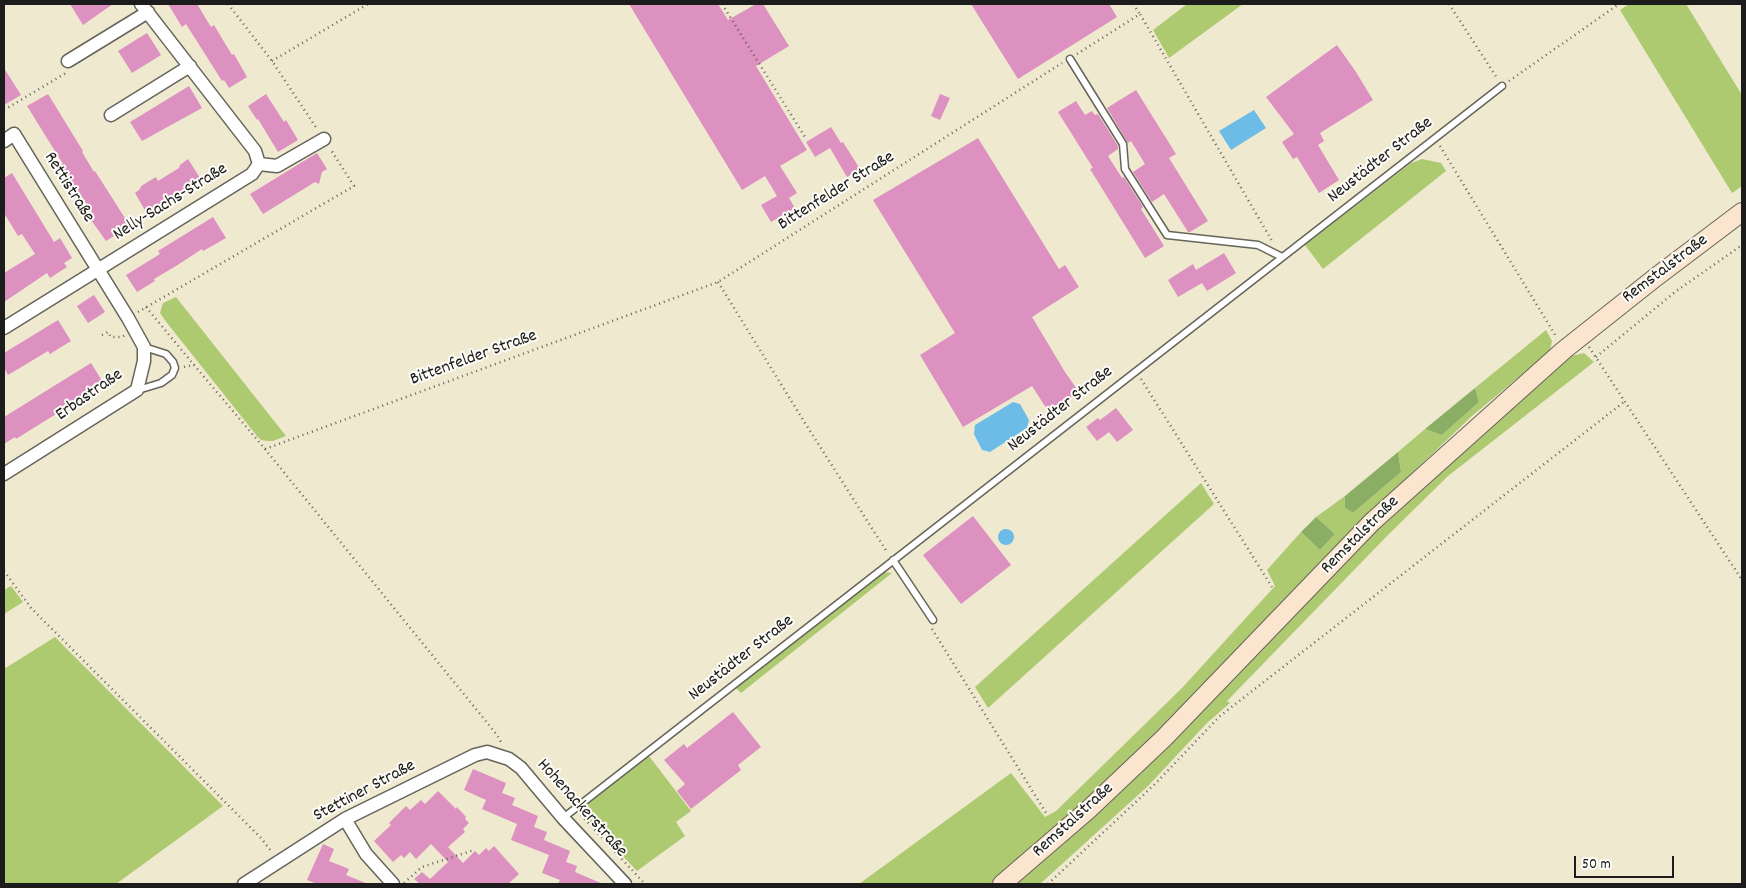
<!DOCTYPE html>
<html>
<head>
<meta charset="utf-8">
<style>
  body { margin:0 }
  #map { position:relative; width:1746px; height:888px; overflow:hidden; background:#efe9cf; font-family:Dekko,sans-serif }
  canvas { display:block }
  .frame { position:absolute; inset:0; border:5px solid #1c1c1c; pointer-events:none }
  .scale { position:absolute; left:1574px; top:856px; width:100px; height:22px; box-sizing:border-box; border:2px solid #1c1c1c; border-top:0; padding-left:6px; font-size:15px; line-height:18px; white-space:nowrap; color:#1c1c1c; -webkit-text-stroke:4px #fdfcf7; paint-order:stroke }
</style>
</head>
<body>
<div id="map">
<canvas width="1746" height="888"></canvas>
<div class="frame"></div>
<div class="scale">50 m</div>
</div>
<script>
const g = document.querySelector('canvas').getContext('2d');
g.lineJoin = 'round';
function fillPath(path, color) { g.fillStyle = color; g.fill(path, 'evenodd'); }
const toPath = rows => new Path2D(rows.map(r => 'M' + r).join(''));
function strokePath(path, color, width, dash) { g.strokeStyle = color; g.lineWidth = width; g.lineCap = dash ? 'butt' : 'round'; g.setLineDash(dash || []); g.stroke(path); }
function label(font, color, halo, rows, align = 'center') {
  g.font = font + ' Dekko,sans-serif'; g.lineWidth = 4; g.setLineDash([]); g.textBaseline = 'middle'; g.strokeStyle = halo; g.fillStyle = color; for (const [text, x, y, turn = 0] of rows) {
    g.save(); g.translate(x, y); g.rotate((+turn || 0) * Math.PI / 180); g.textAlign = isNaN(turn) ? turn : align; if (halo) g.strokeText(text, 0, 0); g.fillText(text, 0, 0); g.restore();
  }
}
const green = toPath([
  [1187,4,1243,4,1169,58,1153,30],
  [1629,4,1686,4,1742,95,1742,186,1732,193,1620,10],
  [1422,159,1441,163,1446,171,1323,269,1305,245,1411,163],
  [176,297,286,436,273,441,268,441,261,440,257,436,167,323,160,313,163,303],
  [1546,330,1552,341,1550,351,1472,416,1365,518,1103,787,990,884,859,884,1011,773,1045,817,1056,811,1182,688,1275,586,1267,570,1301,532,1320,550,1335,534,1316,517,1345,496,1345,508,1353,513,1401,472,1398,452,1425,429,1442,435,1479,402,1475,388],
  [1584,353,1594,362,1448,476,1387,536,1227,701,1230,703,1207,723,1148,786,1040,884,1015,884,1116,794,1399,505,1567,357],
  [1201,483,1214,504,988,708,975,687],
  [883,572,892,573,741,693,736,688],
  [11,586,23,602,4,614,4,590],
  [55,637,223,806,116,884,4,884,4,669],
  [649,756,691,811,676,822,685,836,637,871,583,814,586,805]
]);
const forest = toPath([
  [1475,388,1479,402,1442,435,1425,429],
  [1398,452,1401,472,1353,513,1345,508,1345,496],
  [1316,517,1335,534,1320,550,1301,532]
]);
const water = toPath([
  [1254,110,1266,128,1231,150,1219,131],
  [1013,402,1020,404,1029,420,1027,428,990,452,982,450,974,434,975,425],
  '998 537a8 8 0 1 1 16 0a8 8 0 1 1-16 0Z'
]);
const building = toPath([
  [70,4,113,4,83,25],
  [168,4,197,4,211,27,214,25,232,55,234,54,247,77,229,88,224,80,222,81,186,24,182,27],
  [629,4,718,4,728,20,756,4,763,4,789,46,756,66,807,150,780,166,797,193,789,198,795,208,771,222,761,205,777,196,765,176,742,190],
  [971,4,1109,4,1117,17,1018,79],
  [147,33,161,55,132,73,118,51],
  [1337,45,1356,72,1373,100,1320,133,1324,141,1318,145,1339,180,1319,193,1297,157,1293,159,1282,142,1294,134,1266,97],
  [4,68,21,95,4,105],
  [189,86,202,108,142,141,130,122],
  [1136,90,1176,154,1169,158,1208,221,1190,232,1188,232,1164,194,1152,202,1133,172,1145,164,1131,141,1128,143,1107,108],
  [48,94,83,151,82,152,94,172,95,171,130,226,106,241,91,220,95,217,61,165,63,164,27,106],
  [266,94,284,122,286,120,298,140,278,152,258,119,257,120,248,106],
  [940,94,950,98,940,120,931,116],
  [1076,101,1085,115,1092,111,1095,115,1098,114,1118,146,1118,149,1108,156,1122,178,1124,177,1143,207,1141,209,1164,246,1145,258,1090,169,1093,168,1058,112],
  [831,127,841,143,843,142,860,169,847,177,830,148,815,157,806,142],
  [978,138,1059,269,1065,265,1079,287,1032,317,1065,372,1079,392,1048,411,1032,386,963,427,920,355,955,333,873,200],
  [317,153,327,169,322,172,319,184,315,182,263,214,250,194],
  [188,159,202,181,199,183,199,187,195,186,156,210,152,209,146,212,135,193,140,189,141,186,156,177,158,181,179,168,180,165],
  [12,173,54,242,60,238,72,258,64,263,67,267,50,278,47,273,4,302,4,273,35,254,22,234,18,236,4,213,4,178],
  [213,217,226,238,203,251,202,249,176,266,154,279,155,281,137,292,126,275,160,254,158,251],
  [1224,253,1236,273,1207,291,1202,283,1178,297,1168,280,1193,264,1196,270],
  [94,295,105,312,88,323,77,306],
  [58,320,71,341,50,354,48,351,8,375,4,368,4,353],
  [91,363,104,384,16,439,15,437,4,444,4,417],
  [1116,408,1133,430,1117,442,1109,432,1097,441,1086,427,1098,418,1100,420],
  [973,516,1011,565,961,604,923,555],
  [733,712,761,747,738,765,741,770,691,809,677,791,685,784,664,760,684,744,687,748],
  [473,769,506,783,502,793,515,798,512,805,538,816,534,827,547,832,544,840,570,851,566,862,577,866,575,872,603,884,558,884,560,880,542,873,549,855,511,840,517,824,482,809,486,800,464,790],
  [438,791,456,809,457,807,466,817,465,819,469,823,463,829,465,832,448,847,463,863,475,851,479,855,486,848,489,851,494,846,519,874,508,884,420,884,414,879,422,872,430,879,448,862,431,844,416,859,410,852,404,858,401,855,393,862,374,841,391,825,389,823,406,806,410,810,421,800,425,804],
  [323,844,334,849,329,861,349,869,346,875,368,884,317,884,307,880]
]);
const path = toPath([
  [228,4,272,61,317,129],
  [722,4,805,137],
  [1133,4,1140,14],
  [1449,4,1497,78],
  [1077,54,1140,14,1272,241],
  [272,61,368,4],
  [1509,81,1619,4],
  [4,110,66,73],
  [1440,146,1557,338],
  [718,282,805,423,887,552],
  [146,307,194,365],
  [138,312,354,186,331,150],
  [102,335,108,332,111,337,122,337,125,335],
  [1589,347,1742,580],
  [1596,357,1675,292,1742,245],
  [184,367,194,365,265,449,497,735,502,744],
  [1141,379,1272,587],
  [265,449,718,282,1062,63],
  [4,571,31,608,261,838,271,851],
  [932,629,1046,813],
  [581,815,645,884],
  [404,883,422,867,474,850],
  [1048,884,1154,785,1220,716,1624,402]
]);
const lane = toPath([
  [1070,59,1123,144,1125,169,1167,235,1258,245,1282,257],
  [138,390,161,383,172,375,175,368,173,362,166,354,144,347],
  [893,560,933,620],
  [563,818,1502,86]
]);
const street = toPath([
  [68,61,148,12],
  [111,115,190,66],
  [4,141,14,134,128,318,144,347,144,361,137,390,4,474],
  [259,164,277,166,324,139],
  [4,328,252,174,259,164,255,151,141,4],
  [345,819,366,854,393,884],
  [244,884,345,819,475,755,487,752,509,759,521,768,563,818,625,884]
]);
const secondary = toPath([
  [1002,884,1088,810,1164,738,1372,522,1564,350,1656,277,1742,212]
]);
const streetNames = [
  ["Neustädter Straße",1381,161,-38],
  ["Rettistraße",68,188,58],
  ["Bittenfelder Straße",837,192,-32],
  ["Nelly-Sachs-Straße",171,203,-32],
  ["Remstalstraße",1666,270,-37],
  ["Bittenfelder Straße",474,359,-20],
  ["Erbastraße",90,396,-35],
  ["Neustädter Straße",1061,410,-38],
  ["Remstalstraße",1361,536,-45],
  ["Neustädter Straße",742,659,-38],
  ["Stettiner Straße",365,792,-28],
  ["Hohenackerstraße",581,809,48],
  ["Remstalstraße",1074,821,-42]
];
fillPath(green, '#adca71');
fillPath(forest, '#8aae63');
fillPath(water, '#6cbce7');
fillPath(building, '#dd91c0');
strokePath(lane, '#66645b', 9);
strokePath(street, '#66645b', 15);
strokePath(secondary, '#66645b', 20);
strokePath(path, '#66645b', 2.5, [1, 4]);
strokePath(lane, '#fff', 6);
strokePath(street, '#fff', 12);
strokePath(secondary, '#fbe5cf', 18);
label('18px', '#1c1c1c', '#fdfcf7', streetNames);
</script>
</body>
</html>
